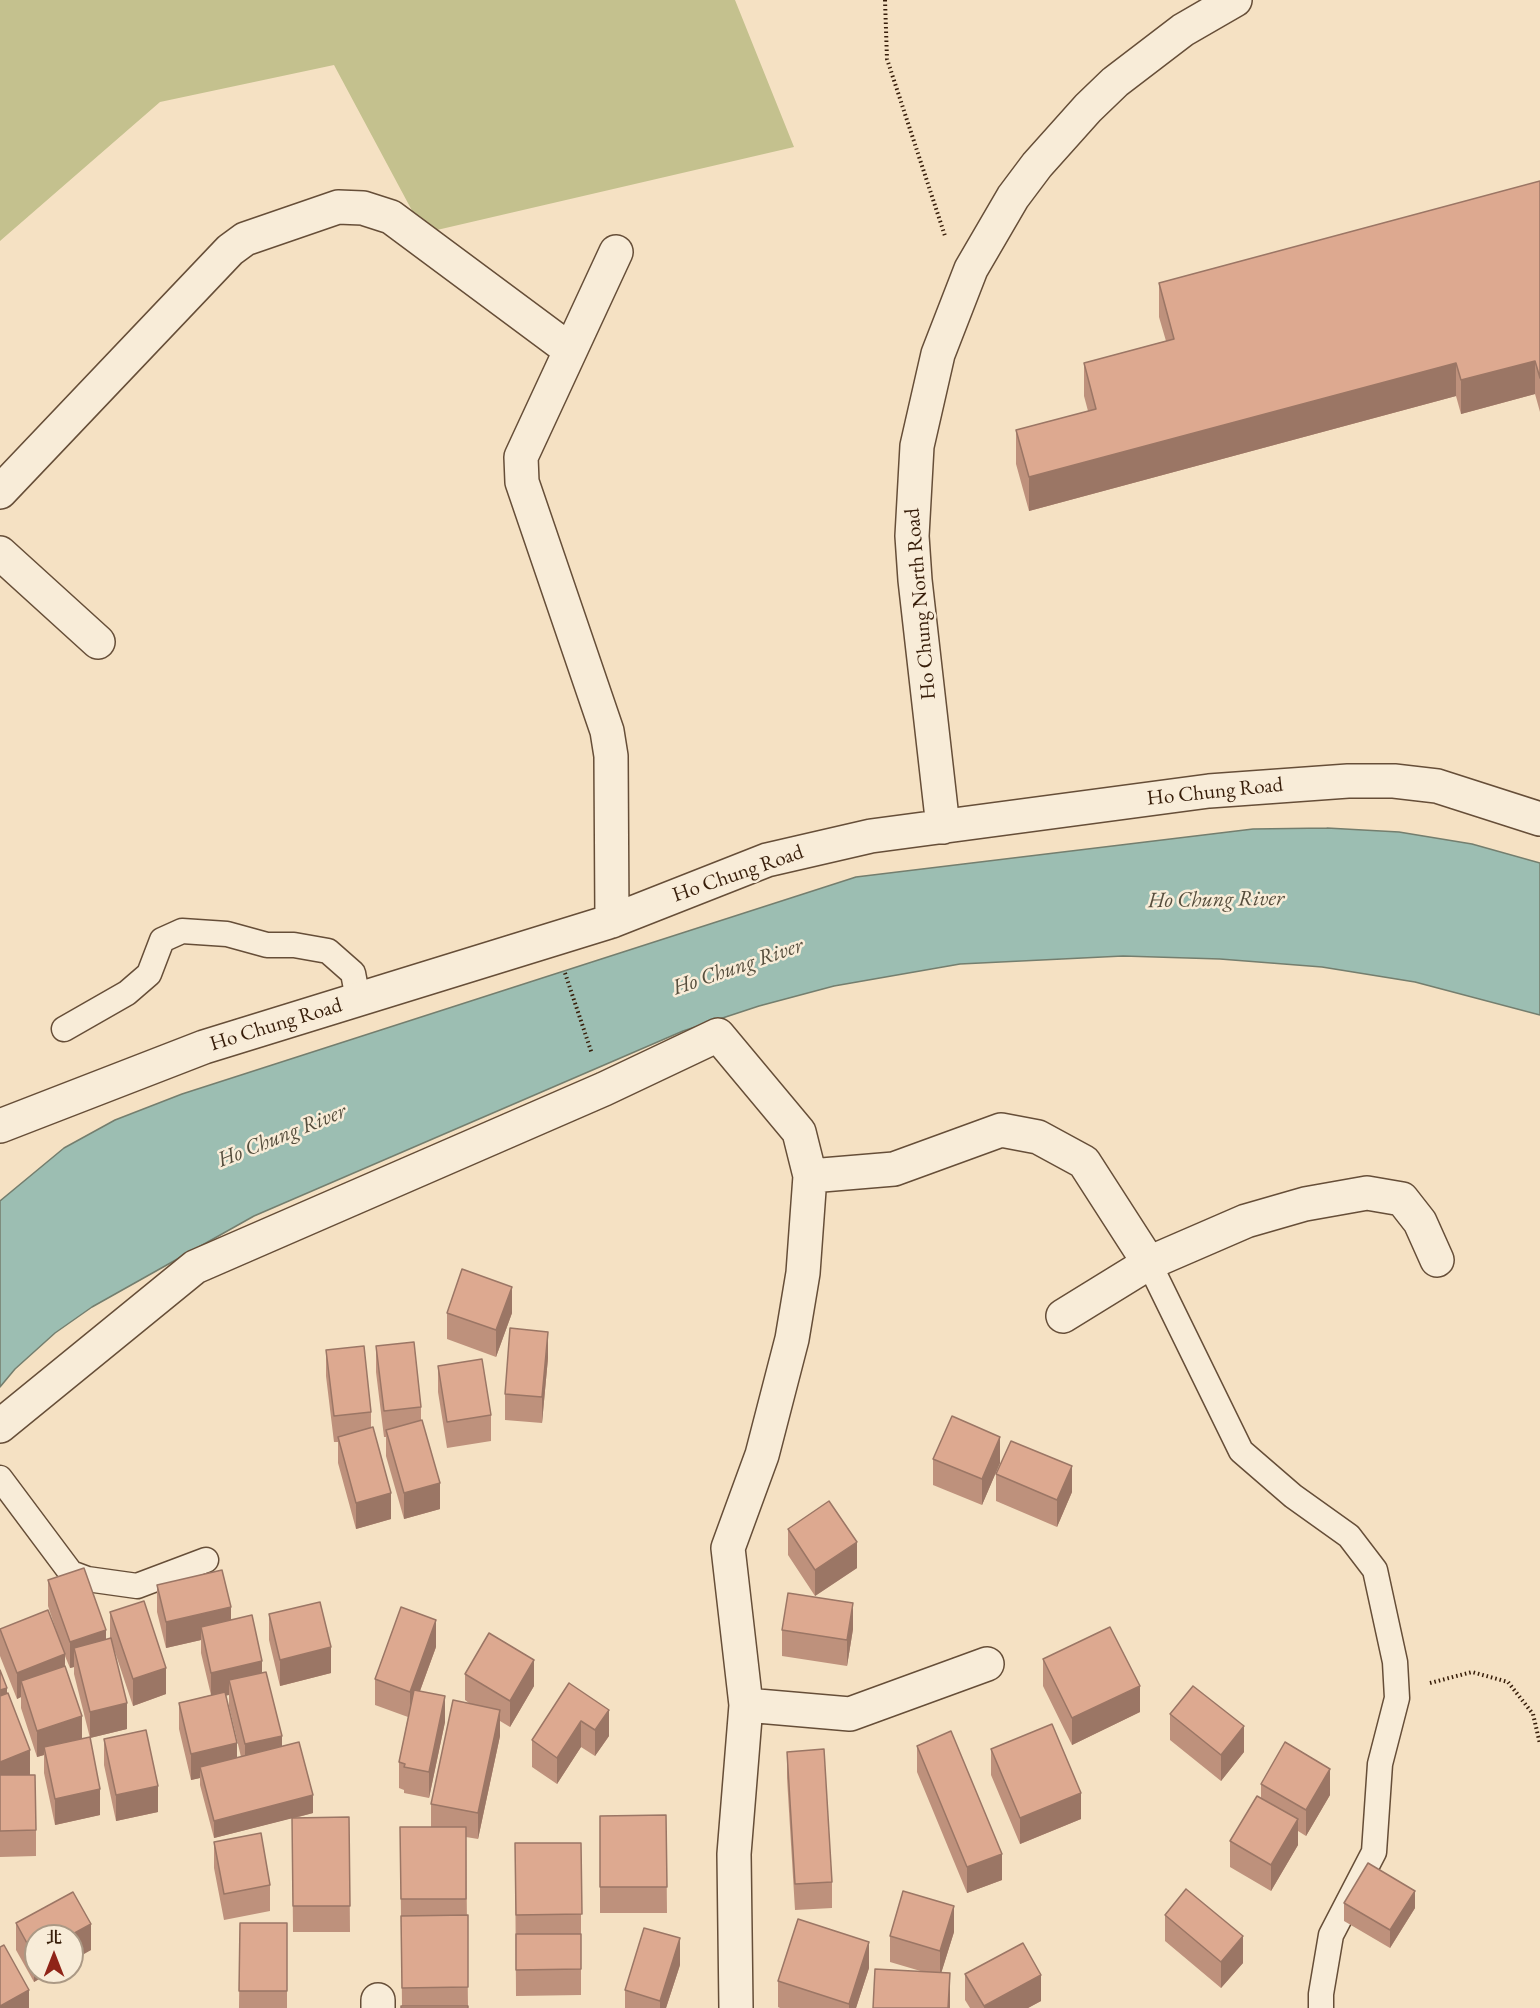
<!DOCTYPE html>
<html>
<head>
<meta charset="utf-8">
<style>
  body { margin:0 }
  #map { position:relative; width:1540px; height:2008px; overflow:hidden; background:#f5e1c3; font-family:"EB Garamond","Noto Serif TC",serif }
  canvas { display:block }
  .north { position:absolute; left:24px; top:1924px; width:60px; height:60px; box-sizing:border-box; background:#f8ecd8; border:2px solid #ab9985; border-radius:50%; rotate:0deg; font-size:16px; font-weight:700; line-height:24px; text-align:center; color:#371d09 }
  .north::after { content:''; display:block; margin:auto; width:21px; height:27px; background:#8f2418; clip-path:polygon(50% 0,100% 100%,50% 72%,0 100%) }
</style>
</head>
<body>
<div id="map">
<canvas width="1540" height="2008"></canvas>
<div class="north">北</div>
</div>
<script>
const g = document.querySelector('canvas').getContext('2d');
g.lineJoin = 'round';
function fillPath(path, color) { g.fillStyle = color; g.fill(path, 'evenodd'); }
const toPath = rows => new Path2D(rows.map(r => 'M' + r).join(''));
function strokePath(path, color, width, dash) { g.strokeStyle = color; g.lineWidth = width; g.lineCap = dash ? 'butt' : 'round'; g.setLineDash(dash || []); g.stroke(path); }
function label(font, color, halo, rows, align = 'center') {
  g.font = font + ' "EB Garamond",serif'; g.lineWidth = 5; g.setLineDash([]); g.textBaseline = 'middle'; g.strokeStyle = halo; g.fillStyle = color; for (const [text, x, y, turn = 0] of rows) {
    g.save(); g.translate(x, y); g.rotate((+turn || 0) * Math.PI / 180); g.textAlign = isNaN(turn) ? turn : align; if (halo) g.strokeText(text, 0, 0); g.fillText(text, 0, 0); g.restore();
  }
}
const green = toPath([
  [0,0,735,0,794,147,424,233,334,65,160,102,0,241]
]);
const water = toPath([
  [1327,828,1399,832,1472,844,1540,863,1540,1015,1415,982,1322,967,1220,959,1123,956,960,964,834,986,759,1006,683,1031,254,1216,92,1307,55,1333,15,1369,0,1387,0,1201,64,1148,115,1120,182,1094,856,877,1253,829,1327,828]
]);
const path = toPath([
  [885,0,887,59,945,236],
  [565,973,592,1054],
  [1430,1683,1472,1672,1508,1682,1533,1714,1540,1744]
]);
const lane = toPath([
  [64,1029,127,993,149,974,162,940,182,931,227,934,267,945,294,945,328,951,353,973,358,999],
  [1149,1263,1241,1451,1293,1496,1349,1536,1375,1570,1395,1662,1397,1698,1380,1764,1374,1852,1331,1935,1321,1994,1321,2008],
  [0,1478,71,1573,87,1579,137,1586,206,1560]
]);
const street = toPath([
  [0,492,230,250,245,239,338,207,363,208,391,217,570,350],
  [0,553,98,642],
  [943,827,915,580,912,536,917,446,938,354,971,269,1013,197,1037,165,1088,108,1115,82,1183,30,1235,0],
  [612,921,611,756,607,731,522,482,521,457,616,252],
  [0,1126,204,1047,612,921,767,860,871,836,1209,791,1348,781,1394,781,1437,786,1540,819],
  [810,1176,894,1169,1001,1130,1038,1137,1084,1162,1149,1263],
  [1063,1316,1149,1263,1246,1221,1305,1204,1367,1193,1402,1199,1420,1222,1437,1260],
  [0,1426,195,1267,604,1089,718,1035,799,1132,810,1176,803,1273,792,1339,762,1455,728,1548,746,1705,734,1854,736,2008],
  [746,1705,850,1714,987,1664],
  [378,2008,378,2000]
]);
const wall = toPath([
  [1540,181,1540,412,1535,394,1461,414,1456,396,1029,511,1016,464,1016,430,1088,411,1084,396,1084,363,1166,341,1159,317,1159,283],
  [447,1313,512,1313,496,1357,447,1339],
  [376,1346,421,1407,421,1420,440,1509,404,1519,386,1456,386,1437,384,1437,376,1372],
  [326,1350,371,1412,371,1428,391,1519,356,1529,338,1463,338,1442,334,1442,326,1376],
  [548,1358,542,1423,505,1420,505,1394],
  [438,1366,491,1415,491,1441,447,1448,438,1392],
  [933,1459,1000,1463,982,1505,933,1485],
  [996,1474,1072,1492,1057,1527,996,1501],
  [788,1529,857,1568,815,1596,788,1555],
  [48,1580,106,1640,110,1638,110,1612,166,1694,133,1706,113,1646,127,1729,90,1738,74,1674,74,1667,70,1668,65,1656,65,1666,100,1815,55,1825,44,1773,44,1755,37,1757,21,1708,21,1697,17,1699,0,1656,0,1629,60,1642,48,1606],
  [157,1585,231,1620,262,1673,282,1746,313,1813,295,1818,349,1817,350,1932,293,1932,292,1818,214,1838,200,1785,200,1778,191,1780,179,1729,179,1703,211,1695,201,1653,201,1640,166,1648,157,1612],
  [226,1695,229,1695,229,1706,241,1757,237,1758],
  [269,1614,331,1673,280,1686,269,1640],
  [853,1629,847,1666,782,1656,782,1630],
  [436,1647,420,1691,445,1722,429,1798,404,1793,404,1790,399,1788,399,1762,408,1717,375,1705,375,1679],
  [1043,1659,1140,1712,1072,1745,1043,1686],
  [0,1670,30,1775,36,1830,36,1856,0,1857],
  [465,1674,534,1686,510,1727,500,1721,500,1736,478,1839,466,1837,468,2008,402,2006,400,1827,431,1827,431,1804,470,1704,465,1700],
  [569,1683,609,1736,595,1756,581,1747,557,1784,532,1767,532,1740],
  [1170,1714,1244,1752,1221,1781,1170,1740],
  [104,1739,158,1812,116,1821,104,1765],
  [917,1746,1002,1880,967,1893,917,1772],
  [991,1749,1081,1819,1020,1844,991,1775],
  [787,1752,832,1882,832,1908,795,1910,787,1778],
  [1261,1784,1330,1795,1306,1836,1298,1831,1298,1845,1271,1891,1230,1867,1230,1841,1261,1798],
  [666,1815,667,1913,600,1913,600,1816],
  [214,1842,270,1885,270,1911,224,1920,214,1868],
  [515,1843,581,1843,581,1995,516,1996],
  [1344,1903,1415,1908,1390,1948,1344,1921],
  [1165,1915,1243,1963,1221,1988,1165,1941],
  [16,1923,91,1950,36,1972,51,1972,34,1982,16,1950],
  [240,1923,287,1923,287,2008,239,2008],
  [954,1932,941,1973,950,2000,950,2008,873,2008,924,1972,890,1962,890,1936],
  [680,1965,666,2008,625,2008,625,1990],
  [869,1968,856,2008,780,2008,778,2007,778,1981],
  [965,1974,1041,2001,1028,2008,970,2008,965,2000]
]);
const shadedWall = toPath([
  [1535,361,1535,394,1461,414,1461,380],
  [1456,363,1456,396,1029,511,1029,477],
  [512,1287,512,1313,496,1357,496,1330],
  [548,1332,548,1358,542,1423,542,1397],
  [1000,1437,1000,1463,982,1505,982,1479],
  [1072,1466,1072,1492,1057,1527,1057,1500],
  [440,1483,440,1509,404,1519,404,1493],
  [391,1493,391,1519,356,1529,356,1503],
  [857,1542,857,1568,815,1596,815,1570],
  [853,1603,853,1629,847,1666,847,1640],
  [231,1607,231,1633,201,1627,201,1640,166,1648,166,1622],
  [436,1620,436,1647,410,1718,410,1692],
  [106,1630,106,1656,74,1648,74,1667,70,1668,70,1642],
  [331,1647,331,1673,280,1686,280,1660],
  [65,1654,65,1680,21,1681,21,1697,17,1699,17,1673],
  [534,1660,534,1686,510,1727,510,1701],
  [262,1661,262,1687,229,1680,229,1695,211,1699,211,1673],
  [166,1668,166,1694,133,1706,133,1679],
  [1140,1686,1140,1712,1072,1745,1072,1718],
  [7,1688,7,1714,0,1716,0,1690],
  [445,1696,445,1722,429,1798,429,1772],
  [127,1703,127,1729,90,1738,90,1712],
  [500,1710,500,1736,478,1839,478,1813],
  [609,1710,609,1736,595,1756,595,1730],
  [82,1716,82,1743,44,1747,44,1755,37,1757,37,1731],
  [581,1721,581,1747,557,1784,557,1758],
  [1244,1726,1244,1752,1221,1781,1221,1755],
  [282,1736,282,1762,245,1771,245,1744],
  [237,1743,237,1769,200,1767,200,1778,191,1780,191,1754],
  [30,1750,30,1776,0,1788,0,1762],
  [1330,1769,1330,1795,1306,1836,1306,1810],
  [158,1786,158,1812,116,1821,116,1795],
  [100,1789,100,1815,55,1825,55,1799],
  [1081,1793,1081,1819,1020,1844,1020,1818],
  [313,1795,313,1813,214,1838,214,1821],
  [1298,1819,1298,1845,1271,1891,1271,1865],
  [1002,1854,1002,1880,967,1893,967,1867],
  [1415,1891,1415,1908,1390,1948,1390,1930],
  [954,1906,954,1932,940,1977,940,1951],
  [91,1924,91,1950,72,1961,72,1936,69,1936],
  [1243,1936,1243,1963,1221,1988,1221,1962],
  [680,1938,680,1965,666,2008,660,2008,660,2001],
  [869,1942,869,1968,856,2008,849,2008,849,2004],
  [36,1954,36,1972,51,1972,34,1982,34,1956],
  [950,1973,950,2008,948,2008],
  [1041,1975,1041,2001,1028,2008,984,2008,984,2006],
  [29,1990,29,2008,0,2008,0,2006]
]);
const building = toPath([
  [1540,181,1540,378,1535,361,1461,380,1456,363,1029,477,1016,430,1096,409,1084,363,1174,339,1159,283,1540,181],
  [462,1269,512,1287,496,1330,447,1313,462,1269],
  [510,1328,548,1332,542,1397,505,1394,510,1328],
  [414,1342,421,1407,384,1411,376,1346,414,1342],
  [364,1346,371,1412,334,1416,326,1350,364,1346],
  [482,1359,491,1415,447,1422,438,1366,482,1359],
  [952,1416,1000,1437,982,1479,933,1459,952,1416],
  [422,1420,440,1483,404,1493,386,1430,422,1420],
  [373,1427,391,1493,356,1503,338,1437,373,1427],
  [1011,1441,1072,1466,1057,1500,996,1474,1011,1441],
  [829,1501,857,1542,815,1570,788,1529,829,1501],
  [84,1568,106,1630,70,1642,48,1580,84,1568],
  [222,1570,231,1607,166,1622,157,1585,222,1570],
  [788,1593,853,1603,847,1640,782,1630,788,1593],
  [144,1601,166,1668,133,1679,110,1612,144,1601],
  [320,1602,331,1647,280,1660,269,1614,320,1602],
  [401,1607,436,1620,410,1692,375,1679,401,1607],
  [48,1610,65,1654,17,1673,0,1629,48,1610],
  [252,1615,262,1661,211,1673,201,1627,252,1615],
  [1110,1627,1140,1686,1072,1718,1043,1659,1110,1627],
  [489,1633,534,1660,510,1701,465,1674,489,1633],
  [111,1638,127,1703,90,1712,74,1648,111,1638],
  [65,1666,82,1716,37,1731,21,1681,65,1666],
  [0,1670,7,1688,0,1690,0,1670],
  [266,1672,282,1736,245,1744,229,1680,266,1672],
  [569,1683,609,1710,595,1730,581,1721,557,1758,532,1740,569,1683],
  [1193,1686,1244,1726,1221,1755,1170,1714,1193,1686],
  [414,1690,445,1696,429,1772,404,1767,405,1764,399,1762,414,1690],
  [225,1692,237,1743,191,1754,179,1703,225,1692],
  [8,1693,30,1750,0,1762,0,1696,8,1693],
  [453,1700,500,1710,478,1813,431,1804,453,1700],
  [1052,1724,1081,1793,1020,1818,991,1749,1052,1724],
  [146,1730,158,1786,116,1795,104,1739,146,1730],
  [951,1731,1002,1854,967,1867,917,1746,951,1731],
  [90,1737,100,1789,55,1799,44,1747,90,1737],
  [299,1742,313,1795,214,1821,200,1767,299,1742],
  [1285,1742,1330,1769,1306,1810,1261,1784,1285,1742],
  [824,1749,832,1882,795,1884,787,1752,824,1749],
  [0,1775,35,1775,36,1830,0,1831,0,1775],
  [1257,1796,1298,1819,1271,1865,1230,1841,1257,1796],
  [666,1815,667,1887,600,1887,600,1816,666,1815],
  [349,1817,350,1906,293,1906,292,1818,349,1817],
  [400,1827,466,1827,466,1899,401,1899,400,1827],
  [261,1833,270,1885,224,1894,214,1842,261,1833],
  [515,1843,581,1843,582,1914,516,1915,515,1843],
  [1368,1863,1415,1891,1390,1930,1344,1903,1368,1863],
  [1186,1889,1243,1936,1221,1962,1165,1915,1186,1889],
  [903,1891,954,1906,940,1951,890,1936,903,1891],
  [73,1892,91,1924,69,1936,36,1936,36,1954,34,1956,16,1923,73,1892],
  [468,1915,468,1987,402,1988,401,1916,468,1915],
  [798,1919,869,1942,849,2004,778,1981,798,1919],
  [240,1923,287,1923,287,1991,239,1991,240,1923],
  [644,1928,680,1938,660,2001,625,1990,644,1928],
  [516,1934,581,1934,581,1969,516,1970,516,1934],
  [1023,1943,1041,1975,984,2006,965,1974,1023,1943],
  [4,1945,29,1990,0,2006,0,1947,4,1945],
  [875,1969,950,1973,948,2008,873,2008,875,1969],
  [401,2006,468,2006,468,2008,401,2008,401,2006]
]);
const streetNames = [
  ["Ho Chung North Road",921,604,-95],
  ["Ho Chung Road",1215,792,-6],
  ["Ho Chung Road",738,874,-19],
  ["Ho Chung Road",276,1025,-17]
];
const waterNames = [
  ["Ho Chung River",1216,900,-1],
  ["Ho Chung River",738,967,-19],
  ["Ho Chung River",282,1136,-22]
];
fillPath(green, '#c4c18e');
fillPath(water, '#9cbeb2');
strokePath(water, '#747e6e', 1.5);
strokePath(lane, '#664e38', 27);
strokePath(street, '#664e38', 36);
strokePath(path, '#371d09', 4, [1.5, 3]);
strokePath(lane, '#f8ecd8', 24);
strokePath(street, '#f8ecd8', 33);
fillPath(wall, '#be917c');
fillPath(shadedWall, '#9b7665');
fillPath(building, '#dda990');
strokePath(building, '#9b7665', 1.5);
label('21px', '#371d09', '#f8ecd8', streetNames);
label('italic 22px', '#554d3c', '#f8ecd8', waterNames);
</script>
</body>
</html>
